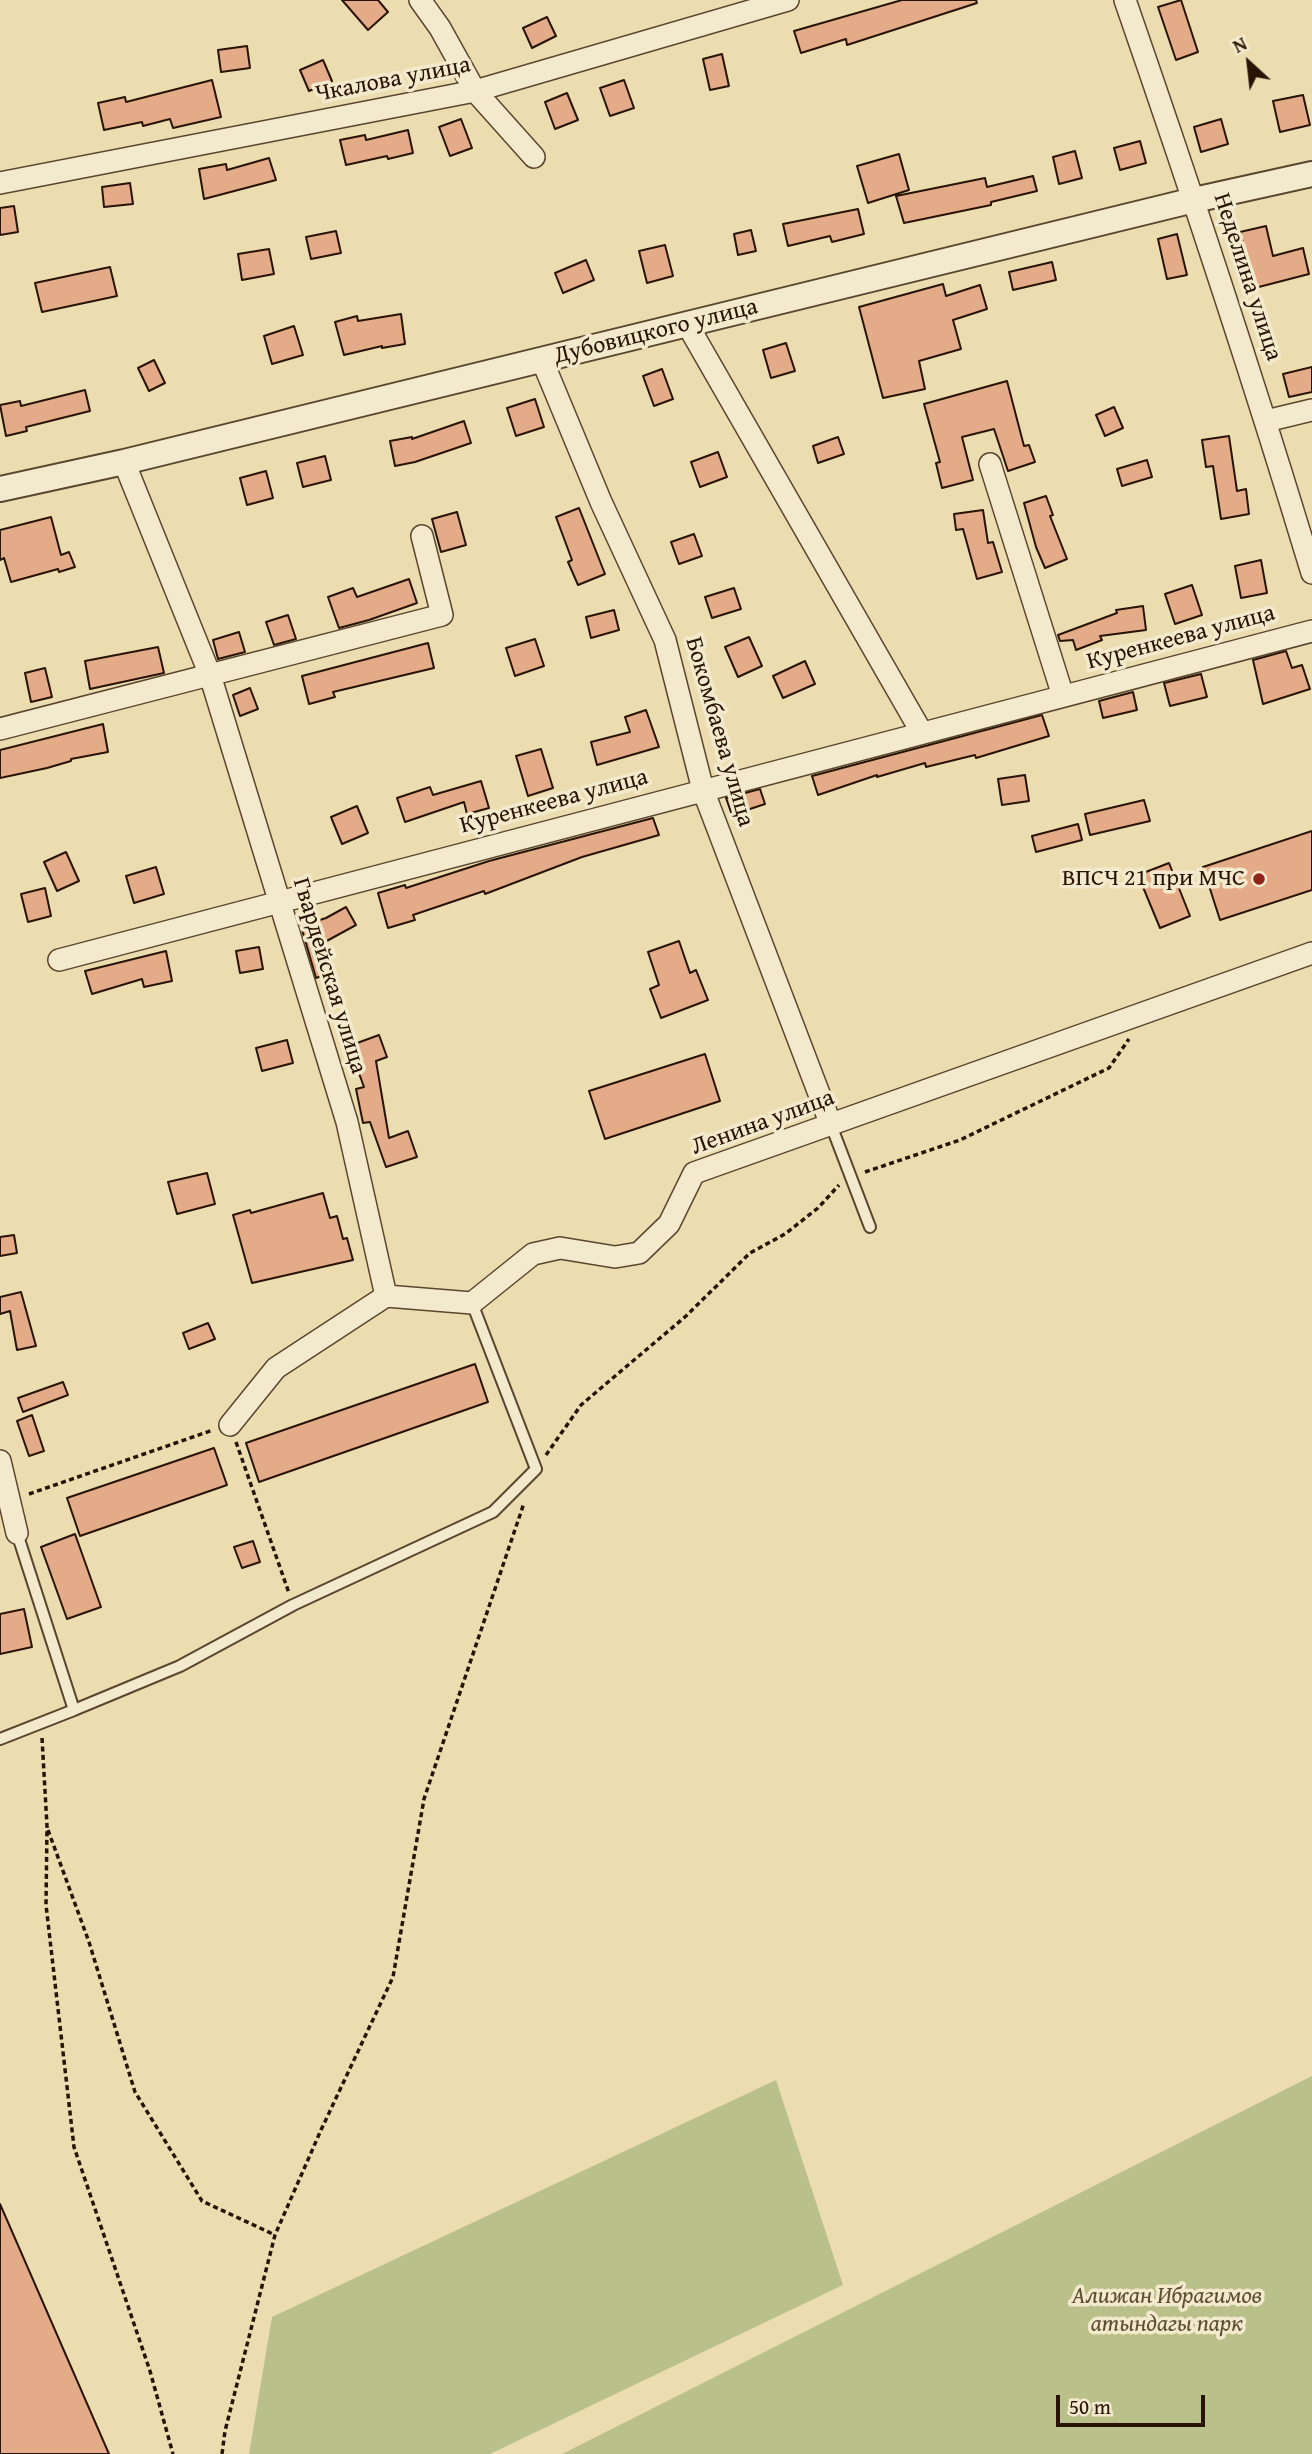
<!DOCTYPE html>
<html>
<head>
<meta charset="utf-8">
<style>
  body { margin:0 }
  #map { position:relative; width:1312px; height:2454px; overflow:hidden; background:#ecddb0; font-family:"Gentium Book Plus",serif }
  canvas { display:block }
  .north { position:absolute; left:1214px; top:28px; width:70px; height:70px; -webkit-text-stroke:5px #f3e9cc; paint-order:stroke; rotate:333deg; font-size:19px; font-weight:700; line-height:28px; text-align:center; color:#291403 }
  .north::after { content:''; display:block; margin:auto; width:24px; height:32px; background:#291403; clip-path:polygon(50% 0,100% 100%,50% 72%,0 100%) }
  .scale { position:absolute; left:1056px; top:2395px; width:149px; height:32px; box-sizing:border-box; border:4px solid #291403; border-top:0; padding-left:9px; font-size:21px; line-height:24px; white-space:nowrap; color:#291403; -webkit-text-stroke:5px #f3e9cc; paint-order:stroke }
</style>
</head>
<body>
<div id="map">
<canvas width="1312" height="2454"></canvas>
<div class="north">N</div>
<div class="scale">50 m</div>
</div>
<script>
const ctx = document.querySelector('canvas').getContext('2d');
ctx.lineJoin = 'round';
function fillPath(path, color) {
  ctx.fillStyle = color;
  ctx.fill(path, 'evenodd');
}
function strokePath(path, color, width, dash) {
  ctx.strokeStyle = color;
  ctx.lineWidth = width;
  ctx.lineCap = dash ? 'butt' : 'round';
  ctx.setLineDash(dash || []);
  ctx.stroke(path);
}
function write(font, color, halo, rows, align = 'center') {
  ctx.font = font + ' "Gentium Book Plus",serif';
  ctx.lineWidth = 7;
  ctx.setLineDash([]);
  ctx.textBaseline = 'middle';
  ctx.strokeStyle = halo;
  ctx.fillStyle = color;
  for (const [text, x, y, turn = 0] of rows) {
    ctx.save();
    ctx.translate(x, y);
    ctx.rotate((+turn || 0) * Math.PI / 180);
    ctx.textAlign = isNaN(turn) ? turn : align;
    if (halo) ctx.strokeText(text, 0, 0);
    ctx.fillText(text, 0, 0);
    ctx.restore();
  }
}
fillPath(new Path2D(`
  M1312,2076V2454H562Z
  M776,2080L843,2285L490,2454H249L272,2317Z`), '#bac08a');
const building = new Path2D(`
  M342,0H378L388,12L368,30Z
  M902,0H976L977,3L847,45L846,39L801,53L794,31Z
  M1181,0L1198,52L1176,60L1158,7Z
  M547,17L556,36L532,48L523,28Z
  M247,46L250,68L221,72L218,50Z
  M722,54L729,86L710,90L703,59Z
  M323,60L332,81L309,91L300,70Z
  M212,80L221,117L173,128L170,119L143,126L142,122L104,130L98,103L125,97L126,102Z
  M624,80L634,108L610,116L600,88Z
  M567,93L578,120L555,129L545,102Z
  M1303,95L1310,125L1280,132L1273,101Z
  M461,119L472,148L450,156L439,127Z
  M1221,119L1228,144L1201,152L1194,127Z
  M408,130L413,153L388,159L387,156L346,165L340,140L365,135L366,140Z
  M1140,141L1146,163L1120,170L1114,148Z
  M1075,151L1082,178L1059,184L1053,157Z
  M899,154L909,190L868,203L857,166Z
  M269,158L276,180L204,199L199,169L226,164L227,170Z
  M1033,176L1037,191L991,202V205L904,223L896,196L985,178L987,187Z
  M130,183L133,204L104,207L102,187Z
  M14,206L18,232L0,235V208Z
  M858,209L864,234L832,242L830,236L788,246L783,224Z
  M1266,226L1273,256L1303,248L1309,274L1251,289L1245,263L1248,262L1240,232Z
  M751,230L756,251L738,255L734,234Z
  M336,231L341,253L311,259L306,237Z
  M1177,234L1187,275L1167,279L1158,239Z
  M665,245L673,276L647,283L639,251Z
  M269,249L274,274L242,280L238,254Z
  M586,260L594,280L563,293L555,273Z
  M1052,262L1056,280L1013,290L1009,272Z
  M110,267L117,296L42,312L35,283Z
  M943,284L946,296L980,285L987,309L953,320L961,349L919,361L925,389L883,398L859,307Z
  M401,314L405,344L382,348V346L344,355L335,322L357,316L358,321Z
  M294,326L303,355L272,364L264,336Z
  M786,343L795,371L771,378L763,350Z
  M154,360L165,383L149,391L138,368Z
  M1312,367V392L1289,397L1283,374Z
  M662,369L673,399L654,406L643,376Z
  M1007,381L1024,446L1029,445L1035,462L1008,471L994,429L962,437L973,480L942,488L936,463L940,462L924,404Z
  M85,390L90,411L26,427L27,431L6,436L0,405L20,401L21,406Z
  M535,399L544,427L516,436L507,408Z
  M1114,407L1123,428L1105,436L1096,415Z
  M464,421L471,443L415,462L395,466L390,441L412,437V439Z
  M1229,436L1237,491L1246,489L1249,514L1221,519L1213,466L1206,467L1202,440Z
  M838,437L844,454L818,463L813,446Z
  M718,452L727,477L700,487L691,462Z
  M325,456L331,480L303,487L297,463Z
  M1147,460L1152,477L1122,486L1117,469Z
  M266,471L273,498L247,505L240,478Z
  M1046,496L1053,515L1050,516L1067,559L1045,568L1036,547L1024,503Z
  M579,508L605,574L578,585L568,562L572,560L556,517Z
  M983,510L988,543L993,542L1002,572L977,579L963,529L956,530L954,514Z
  M457,512L466,545L441,552L432,519Z
  M51,517L61,555L69,552L75,567L59,572L58,569L11,582L4,558L0,560V530Z
  M694,534L702,556L679,564L671,542Z
  M1261,560L1267,593L1241,598L1235,566Z
  M409,579L417,603L369,620L339,628L328,597L353,588L357,597Z
  M1192,585L1202,615L1175,624L1165,594Z
  M734,588L741,609L712,618L705,597Z
  M1143,606L1146,630L1100,636L1102,640L1076,650L1073,640L1060,641L1058,635L1117,613L1116,610Z
  M614,610L619,630L591,638L586,617Z
  M288,615L296,639L274,645L266,622Z
  M239,632L245,652L218,659L213,640Z
  M749,637L762,666L738,677L725,647Z
  M535,639L544,666L515,676L506,648Z
  M428,643L434,668L333,692L335,697L309,704L302,676Z
  M158,647L164,673L90,689L85,661Z
  M1286,651L1292,668L1302,665L1310,689L1263,704L1253,660Z
  M805,661L815,684L783,698L773,676Z
  M45,668L52,697L31,702L25,673Z
  M1201,674L1207,697L1170,706L1164,683Z
  M250,688L258,709L240,716L233,695Z
  M1133,692L1137,710L1103,718L1099,701Z
  M646,710L659,747L597,765L591,742L630,732L625,717Z
  M1042,715L1049,736L976,758L975,755L926,767L925,763L877,777V775L818,795L812,776Z
  M103,724L108,752L71,759V761L47,768L0,778V750Z
  M541,749L553,788L528,796L516,756Z
  M1025,775L1029,801L1002,805L998,779Z
  M481,781L489,808L467,814L464,802L405,822L397,798L430,787L433,795Z
  M760,789L765,804L732,815L726,798Z
  M1144,800L1150,821L1090,835L1085,814Z
  M357,806L368,833L342,844L331,817Z
  M653,818L659,835L582,857L485,894L484,891L413,915L415,920L388,928L378,893L405,885L406,888L489,861Z
  M1078,824L1082,840L1036,852L1032,836Z
  M1312,831V890L1220,920L1203,867Z
  M66,852L79,881L57,891L44,862Z
  M1169,863L1190,916L1160,928L1138,875Z
  M156,867L164,894L134,903L126,876Z
  M45,888L51,916L28,922L21,894Z
  M346,907L356,925L323,943L333,972L316,978L301,926L326,918Z
  M679,941L690,973L696,970L708,1000L661,1018L650,989L659,985L648,952Z
  M259,947L263,969L240,973L236,951Z
  M166,951L172,981L144,987L142,979L92,994L85,971Z
  M379,1035L387,1057L376,1061L389,1138L408,1131L417,1157L386,1167L370,1122L363,1123L356,1089L364,1087L349,1046Z
  M287,1040L293,1063L262,1071L256,1048Z
  M705,1054L720,1101L605,1139L589,1091Z
  M207,1173L215,1204L177,1214L168,1182Z
  M323,1193L330,1218L337,1216L343,1239L347,1238L353,1260L252,1283L233,1215L250,1210L251,1213Z
  M14,1235L17,1253L0,1256V1237Z
  M21,1292L36,1346L17,1350L10,1311L0,1314V1297Z
  M208,1323L215,1339L189,1349L183,1333Z
  M475,1364L488,1402L259,1482L246,1443Z
  M63,1382L68,1395L23,1412L18,1398Z
  M32,1415L44,1451L29,1456L17,1421Z
  M214,1448L227,1485L80,1536L67,1498Z
  M75,1534L101,1607L67,1619L41,1547Z
  M253,1541L260,1562L242,1568L234,1547Z
  M24,1609L32,1647L0,1654V1614Z
  M0,2204L109,2454H0Z`);
fillPath(building, '#e3ab87');
strokePath(building, '#291403', 2);
const service = new Path2D(`
  M831,1125L870,1227
  M17,1533L74,1710L180,1666L293,1605L493,1512L536,1469L472,1303
  M0,1739L74,1710`);
const minor = new Path2D(`
  M420,0L440,28L475,91L534,157
  M1125,0C1191,190 1254,381 1312,573
  M0,183L475,91L788,0
  M687,324L922,733
  M542,360L601,502L665,640L703,790L831,1125
  M1266,421L1312,410
  M124,462L210,675L347,1122L386,1296
  M990,464L1063,696
  M0,729L442,615L422,536
  M59,960L1312,631
  M230,1425L276,1368L386,1296L472,1303L533,1254L560,1248L615,1257L639,1253L669,1224L694,1173L1312,953
  M0,1461L17,1533`);
const tertiary = new Path2D(`
  M0,489L124,462L1194,200L1312,174`);
strokePath(service, '#5a462e', 14);
strokePath(minor, '#5a462e', 24);
strokePath(tertiary, '#5a462e', 28);
strokePath(new Path2D(`
  M865,1172L960,1140L1109,1068L1129,1039
  M236,1442L289,1593
  M546,1455L581,1405L686,1316L750,1253L785,1234L818,1208L839,1185
  M29,1494L213,1430
  M42,1738L47,1826L46,1905L74,2147L150,2371L173,2454
  M48,1830L89,1942L135,2092L202,2201L275,2235
  M222,2454L225,2431L275,2235L321,2130L393,1977L424,1799L524,1503`), '#291403', 3.5, [5, 3.5]);
strokePath(service, '#f3e9cc', 10);
strokePath(minor, '#f3e9cc', 21);
strokePath(tertiary, '#f3e9cc', 24);
for (const [x, y, r, color] of [
  [1259,879,7,"#8f2418"]
]) {
  const dot = new Path2D();
  dot.arc(x, y, r, 0, 2 * Math.PI);
  ctx.fillStyle = color;
  ctx.fill(dot);
  strokePath(dot, '#f3e9cc', 2.5);
}
write('24px', '#291403', '#f3e9cc', [
  ["Чкалова улица",393,80,-11],
  ["Неделина улица",1247,277,72],
  ["Дубовицкого улица",656,332,-14],
  ["Куренкеева улица",1181,638,-15],
  ["Бокомбаева улица",719,732,74],
  ["Куренкеева улица",554,802,-15],
  ["Гвардейская улица",329,976,73],
  ["Ленина улица",763,1123,-20]
]);
write('24px', '#291403', '#f3e9cc', [
  ["ВПСЧ 21 при МЧС",1245,879]
], 'right');
write('italic 24px', '#5c5032', '#f3e9cc', [
  ["Алижан Ибрагимов",1167,2297],
  ["атындагы парк",1167,2325]
]);
</script>
</body>
</html>
